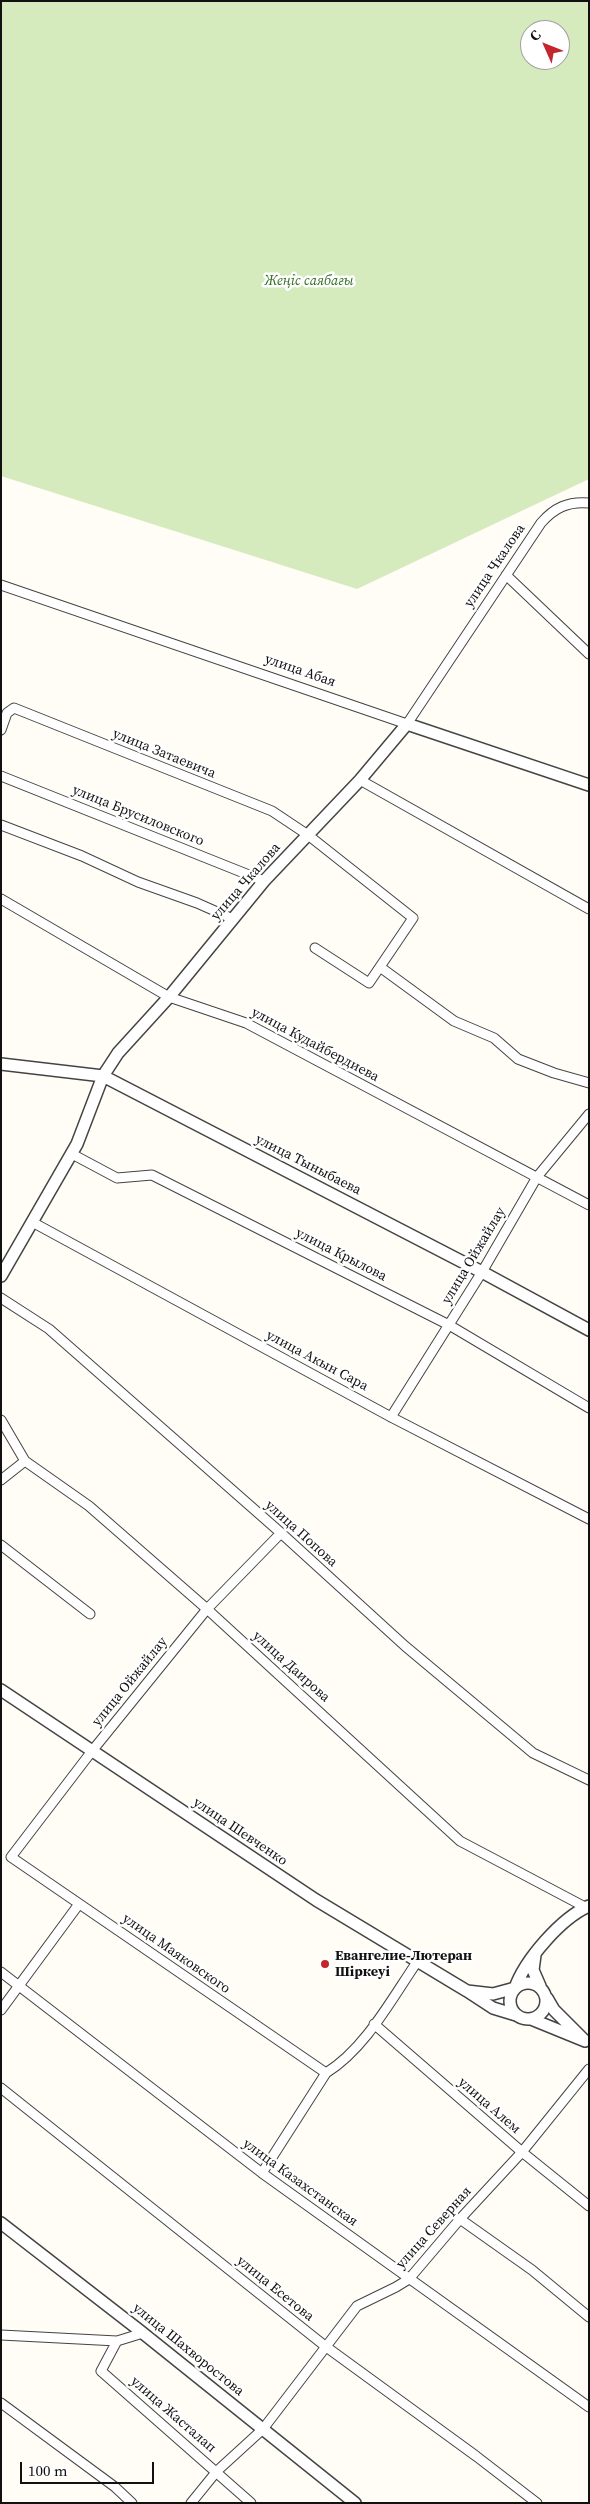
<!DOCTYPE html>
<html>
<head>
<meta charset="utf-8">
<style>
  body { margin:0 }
  #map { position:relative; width:590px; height:2504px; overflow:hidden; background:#fffdf5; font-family:"Source Serif 4",serif }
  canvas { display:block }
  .frame { position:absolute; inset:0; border:2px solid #111; pointer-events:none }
  .north { position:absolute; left:520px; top:20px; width:50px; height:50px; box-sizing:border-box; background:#fff; border:1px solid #a0a0a0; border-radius:50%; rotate:314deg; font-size:14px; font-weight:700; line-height:20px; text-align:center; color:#111 }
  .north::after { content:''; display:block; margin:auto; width:18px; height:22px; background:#c4262e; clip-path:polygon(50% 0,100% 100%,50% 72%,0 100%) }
  .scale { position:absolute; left:20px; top:2462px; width:134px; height:22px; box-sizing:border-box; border:2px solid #111; border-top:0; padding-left:6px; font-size:15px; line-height:18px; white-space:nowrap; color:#111; -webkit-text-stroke:4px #fff; paint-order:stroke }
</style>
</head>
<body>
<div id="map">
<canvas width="590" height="2504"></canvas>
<div class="frame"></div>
<div class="north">С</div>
<div class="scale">100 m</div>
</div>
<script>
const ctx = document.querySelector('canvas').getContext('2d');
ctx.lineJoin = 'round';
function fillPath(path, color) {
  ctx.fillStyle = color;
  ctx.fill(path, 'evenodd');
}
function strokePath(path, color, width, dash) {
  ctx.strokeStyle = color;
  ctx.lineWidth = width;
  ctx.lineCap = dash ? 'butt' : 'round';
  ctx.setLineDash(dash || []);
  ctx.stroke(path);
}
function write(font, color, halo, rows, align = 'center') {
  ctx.font = font + ' "Source Serif 4",serif';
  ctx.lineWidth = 5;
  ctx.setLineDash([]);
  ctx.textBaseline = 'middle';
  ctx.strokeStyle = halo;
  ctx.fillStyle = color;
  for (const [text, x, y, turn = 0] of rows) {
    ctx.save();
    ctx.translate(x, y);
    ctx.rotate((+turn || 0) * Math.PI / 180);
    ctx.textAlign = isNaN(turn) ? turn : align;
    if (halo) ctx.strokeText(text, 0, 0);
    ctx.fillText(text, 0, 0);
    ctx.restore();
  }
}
fillPath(new Path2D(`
  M1,1H589V479L357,589L1,476ZM530,30H560V60H530Z`), '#d5ebbd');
const minor = new Path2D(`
  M506,575L589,654
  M1,585L407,724L541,523C554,508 568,501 589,503
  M1,730L7,713L14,708L272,811L308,835L413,918L369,983L315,948
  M1,776L264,881
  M360,780L589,909
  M1,825L82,856L138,882L197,903L233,919
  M1,899L169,997L246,1023L589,1205
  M380,967L454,1021L494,1038L518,1059L554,1073L589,1083
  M72,1154L117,1178L152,1175L449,1325L589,1408
  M34,1223L391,1417L589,1519
  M1,1298L49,1329L281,1533L405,1646L533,1753L589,1780
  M391,1417L482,1272L537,1177L589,1114
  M1,1420L25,1461L89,1506L207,1609L460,1841L585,1907
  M1,1480L25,1461
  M281,1533L207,1609L92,1751L11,1857L326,2073
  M1,1545L90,1614
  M1,1972L262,2173L589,2407
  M1,2010L79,1904
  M374,2024L522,2152L589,2206
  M1,2088L325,2346L476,2456L537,2503
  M262,2173L326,2073C365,2049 391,2000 417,1962
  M460,2219L532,2270L589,2317
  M1,2335L117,2341L143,2333
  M117,2341L101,2371L251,2503
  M1,2403L115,2487L132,2503
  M191,2503L217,2471L263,2429L357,2306L396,2287L409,2279L460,2219L522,2152L589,2069`);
const tertiary = new Path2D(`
  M1,1064L103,1076L482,1272L589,1330
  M1,1276L77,1144L103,1076L118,1053L169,997L264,881L360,780L407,724L589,785
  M1,1690L316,1900L467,1991
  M535,1955L533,1970L540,1986
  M510 2001a18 18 0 1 1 36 0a18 18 0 1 1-36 0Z
  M516,2015L493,2008L467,1991L493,1994L515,1988C525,1960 561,1918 589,1906
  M531,2019L585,2041L554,2010L547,1998
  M1,2223L139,2330L355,2503`);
strokePath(minor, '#444', 11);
strokePath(tertiary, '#444', 14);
strokePath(minor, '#fff', 9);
strokePath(tertiary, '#fff', 11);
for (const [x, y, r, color] of [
  [325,1964,5,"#c4262e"]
]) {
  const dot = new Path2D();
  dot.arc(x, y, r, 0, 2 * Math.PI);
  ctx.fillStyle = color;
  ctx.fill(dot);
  strokePath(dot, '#fff', 2);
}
write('italic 14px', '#2f6b1f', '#fff', [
  ["Жеңіс саябағы",309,281]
]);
write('14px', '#111', '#fff', [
  ["улица Чкалова",495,566,-56],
  ["улица Абая",300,671,19],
  ["улица Затаевича",164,754,22],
  ["улица Брусиловского",138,816,22],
  ["улица Чкалова",246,882,-49],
  ["улица Кудайбердиева",315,1045,28],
  ["улица Тыныбаева",308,1165,27],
  ["улица Крылова",341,1255,27],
  ["улица Ойжайлау",474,1256,-59],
  ["улица Акын Сара",317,1361,28],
  ["улица Попова",301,1534,42],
  ["улица Даирова",291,1667,42],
  ["улица Ойжайлау",130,1682,-51],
  ["улица Шевченко",240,1832,34],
  ["улица Маяковского",176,1954,35],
  ["улица Алем",489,2106,41],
  ["улица Казахстанская",300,2183,36],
  ["улица Северная",434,2228,-48],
  ["улица Есетова",275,2289,39],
  ["улица Шахворостова",188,2350,39],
  ["улица Жасталап",173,2415,41]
]);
write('bold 14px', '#111', '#fff', [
  ["Евангелие-Лютеран",335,1956],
  ["Шіркеуі",335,1972]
], 'left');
</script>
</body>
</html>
